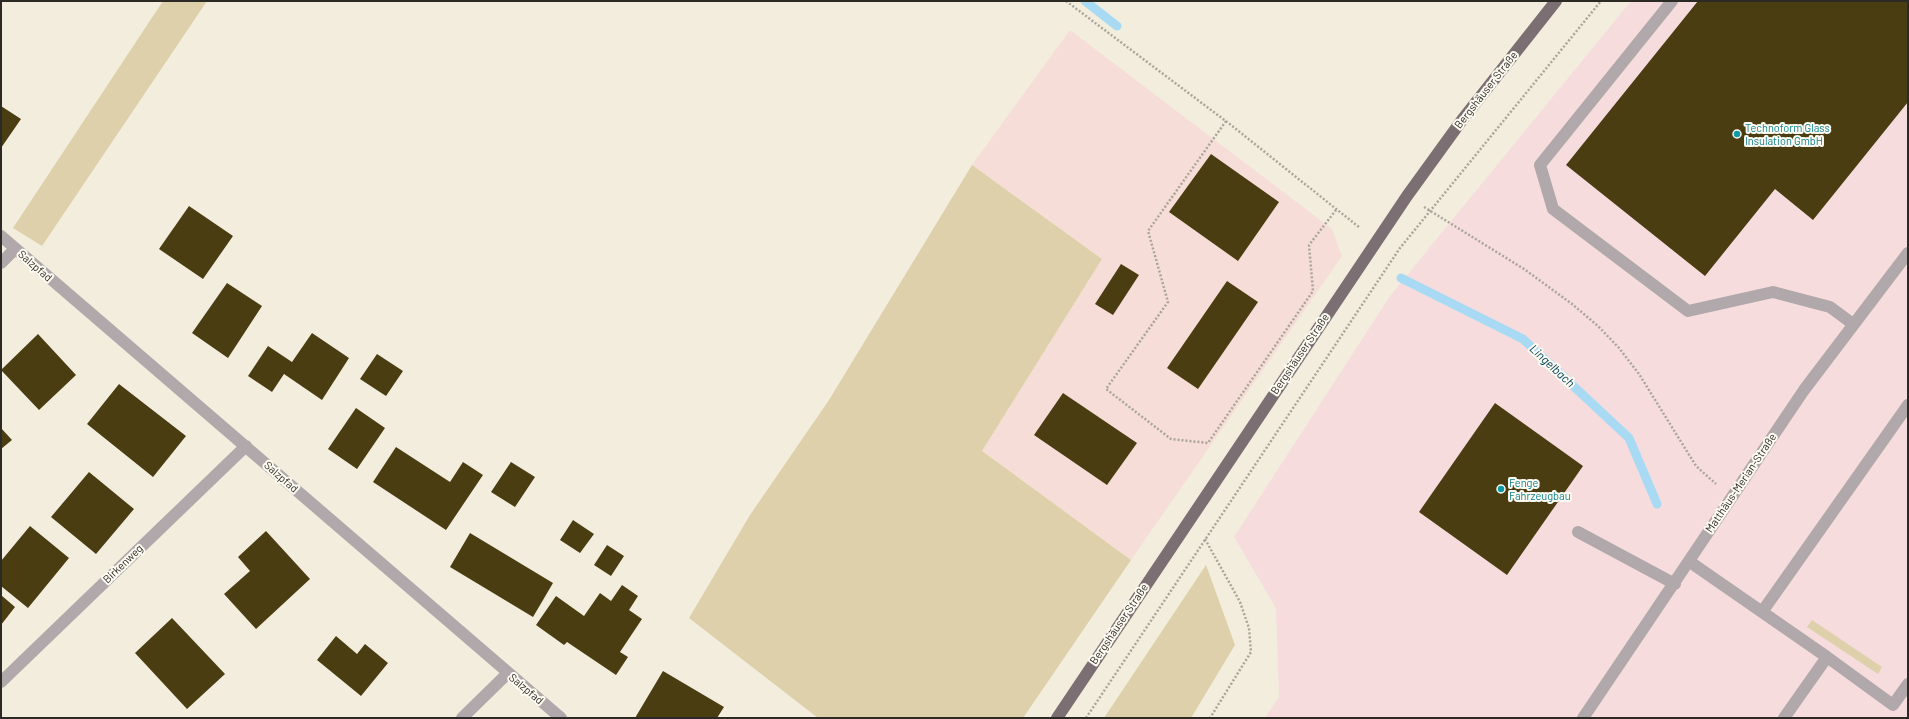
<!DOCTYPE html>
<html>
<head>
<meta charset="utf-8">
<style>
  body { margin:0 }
  #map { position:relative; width:1909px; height:719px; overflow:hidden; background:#f3edde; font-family:Barlow,sans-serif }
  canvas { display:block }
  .frame { position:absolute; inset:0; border:2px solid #2c2a25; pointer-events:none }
</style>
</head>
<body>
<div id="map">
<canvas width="1909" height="719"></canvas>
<div class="frame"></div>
</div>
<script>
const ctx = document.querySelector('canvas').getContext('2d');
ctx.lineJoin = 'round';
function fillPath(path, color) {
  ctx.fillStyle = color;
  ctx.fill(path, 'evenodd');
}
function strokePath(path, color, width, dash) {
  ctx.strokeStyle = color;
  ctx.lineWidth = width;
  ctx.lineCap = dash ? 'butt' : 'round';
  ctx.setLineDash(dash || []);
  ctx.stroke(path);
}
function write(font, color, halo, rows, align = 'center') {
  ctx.font = font + ' Barlow,sans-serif';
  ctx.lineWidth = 4;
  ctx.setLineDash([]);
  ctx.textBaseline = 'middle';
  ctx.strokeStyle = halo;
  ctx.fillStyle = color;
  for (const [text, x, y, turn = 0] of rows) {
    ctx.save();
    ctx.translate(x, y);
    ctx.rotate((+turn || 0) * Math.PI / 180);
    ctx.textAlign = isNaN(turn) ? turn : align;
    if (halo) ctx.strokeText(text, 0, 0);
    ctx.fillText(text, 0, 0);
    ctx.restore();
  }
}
fillPath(new Path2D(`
  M1631,1H1908V718H1265L1279,697L1276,608L1234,537L1390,296Z`), '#f7dcde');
fillPath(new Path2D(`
  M1070,30L1332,229L1342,256L1131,560L982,451L1102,259L972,165Z`), '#f7ddd7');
fillPath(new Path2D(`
  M163,1H207L42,246L13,228Z
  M972,165L1102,259L982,451L1131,560L1023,718H818L689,618L750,515L829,400Z
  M1206,565L1235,645L1191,718H1104Z
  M1812,620L1882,667L1878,674L1807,627Z`), '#ded0aa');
strokePath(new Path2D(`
  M1085,1L1117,26
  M1401,278L1523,339L1629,438L1657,504`), '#a9daf4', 9);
fillPath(new Path2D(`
  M1698,1H1908V102L1813,220L1775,189L1705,276L1566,165Z
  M1,106L21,119L1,148Z
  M1211,154L1279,202L1238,261L1169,212Z
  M189,206L233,236L203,279L159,249Z
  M1121,264L1139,275L1113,315L1095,304Z
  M1227,281L1258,302L1198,389L1167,368Z
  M227,283L262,306L228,358L192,333Z
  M312,333L349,358L322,400L284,374L272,392L248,376L268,346L292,362Z
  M38,334L76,375L39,410L1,370Z
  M377,354L403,371L386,396L360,379Z
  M119,384L186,436L153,477L87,424Z
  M1063,393L1137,443L1107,485L1034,435Z
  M1495,403L1583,466L1507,575L1419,512Z
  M356,408L385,428L357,469L328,449Z
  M1,428L12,440L1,449Z
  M396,447L450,482L463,462L483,475L446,530L373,482Z
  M511,462L535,477L515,507L491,492Z
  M89,472L134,509L96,554L51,517Z
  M573,520L594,534L580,553L560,540Z
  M30,526L69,558L28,608L1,586V561Z
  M266,531L310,579L256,629L224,594L250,571L238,557Z
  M470,533L553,583L533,617L450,567Z
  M607,545L624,556L611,576L594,565Z
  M622,585L638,596L629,610L642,619L620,652L628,657L616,675L567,642L564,645L536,625L556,596L584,616L600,593L611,601Z
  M1,595L15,607L1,625Z
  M172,618L225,674L187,709L135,653Z
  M336,636L357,654L365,644L388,663L361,696L317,660Z
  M663,671L724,707L717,718H635Z`), '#4b3d12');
strokePath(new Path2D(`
  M1066,1L1231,125L1360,228
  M1226,121L1148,231L1168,302L1106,389L1171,439L1208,443L1313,291L1309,245L1336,210
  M1424,207L1524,269L1572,304L1598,326L1619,348L1639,374L1696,466L1716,484
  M1205,539L1240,602L1249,628L1251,652L1210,718
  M1086,718L1400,248L1601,1`), '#a9a599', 2.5, [2, 2]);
strokePath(new Path2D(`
  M1672,1L1540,165L1553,209L1688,311L1773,292L1830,307L1853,324
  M1,236L561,718
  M1,263L15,249
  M1578,532L1675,584
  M1690,562L1827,657
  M1762,612L1908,405
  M1,682L246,446
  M462,718L508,673
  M1583,718L1804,390L1908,253
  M1784,718L1827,657L1893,705L1908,684`), '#b0a8aa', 12);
strokePath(new Path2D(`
  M1057,718L1407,196L1462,120L1556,1`), '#7c6f73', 12);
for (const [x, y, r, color] of [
  [1737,134,4,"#0f9aa8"],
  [1501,489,4,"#0f9aa8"]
]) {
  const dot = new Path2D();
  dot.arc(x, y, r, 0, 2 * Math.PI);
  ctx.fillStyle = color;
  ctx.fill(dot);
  strokePath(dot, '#fefbf2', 1.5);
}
write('11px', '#2c2a25', '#fefbf2', [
  ["Bergshäuser Straße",1486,90,-52],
  ["Salzpfad",35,266,41],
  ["Bergshäuser Straße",1300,354,-56],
  ["Salzpfad",281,477,41],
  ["Matthäus-Merian-Straße",1741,483,-56],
  ["Birkenweg",123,564,-44],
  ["Bergshäuser Straße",1119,624,-56],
  ["Salzpfad",526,689,40]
]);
write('11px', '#0d838f', '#fefbf2', [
  ["Technoform Glass",1745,128],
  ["Insulation GmbH",1745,141],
  ["Fenge",1509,483],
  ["Fahrzeugbau",1509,496]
], 'left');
write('italic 12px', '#00425b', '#fefbf2', [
  ["Lingelbach",1552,366,43]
]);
</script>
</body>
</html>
